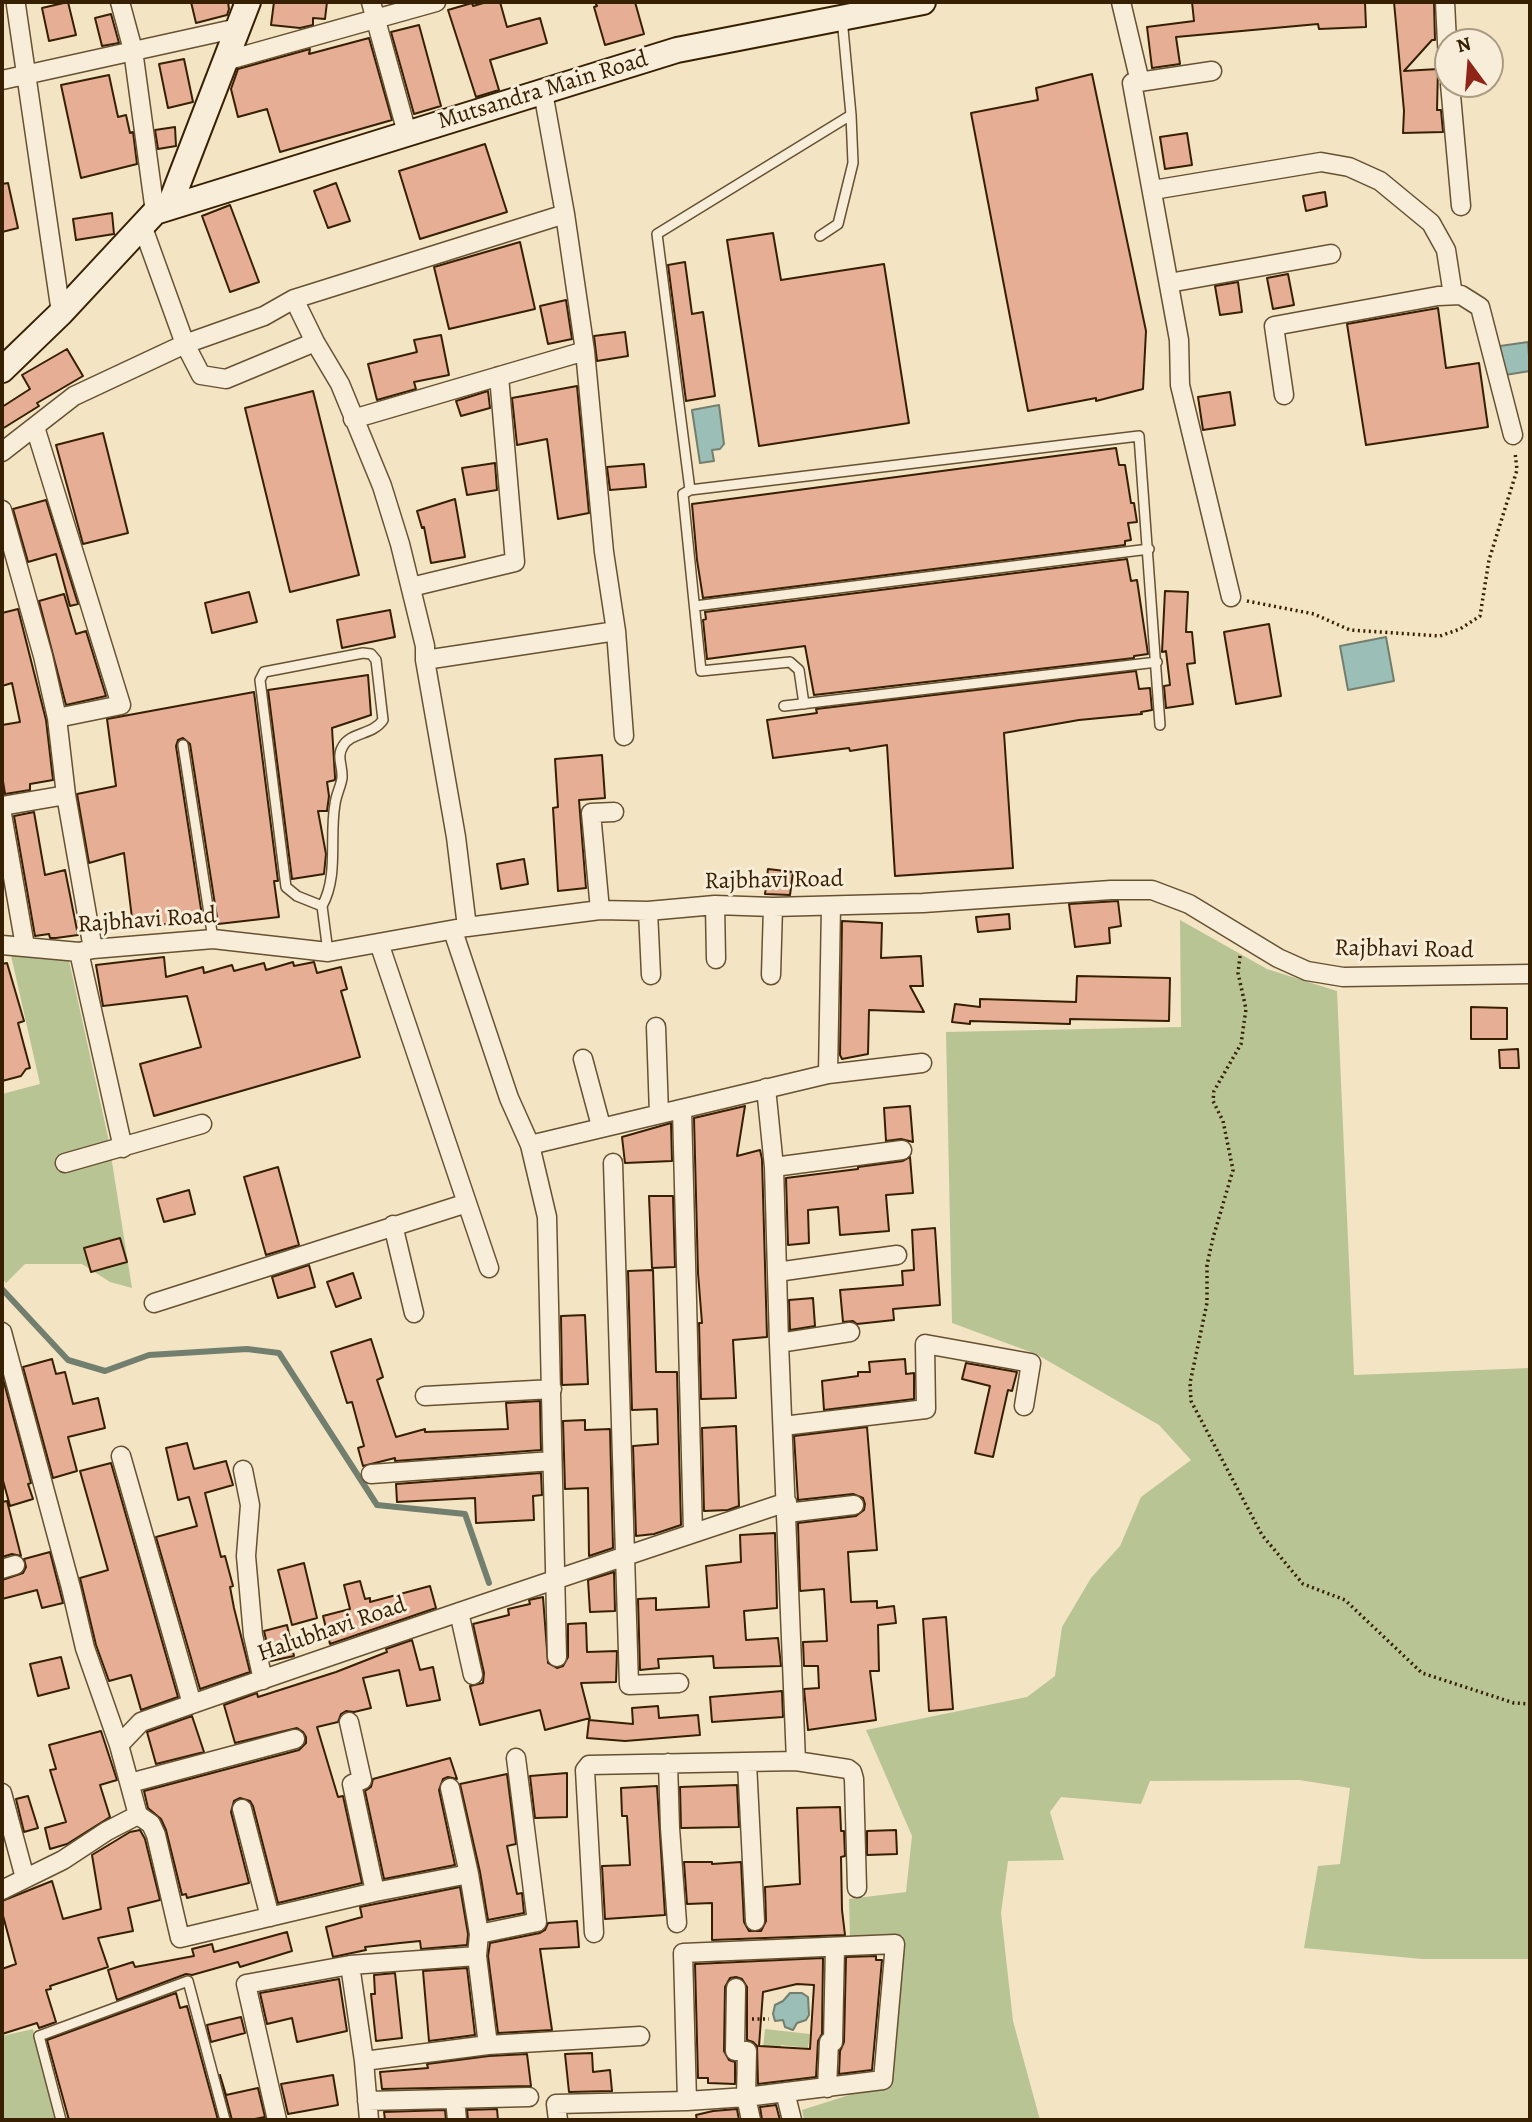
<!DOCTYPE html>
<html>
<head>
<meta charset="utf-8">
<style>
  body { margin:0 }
  #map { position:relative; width:1532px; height:2122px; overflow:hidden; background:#f3e4c4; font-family:Alegreya,serif }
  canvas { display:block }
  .frame { position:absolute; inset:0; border:4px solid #372001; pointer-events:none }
  .north { position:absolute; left:1434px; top:28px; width:70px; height:70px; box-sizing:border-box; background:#f7edd9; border:2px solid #aa9b83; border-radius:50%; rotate:344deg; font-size:19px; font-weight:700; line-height:28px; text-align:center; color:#372001 }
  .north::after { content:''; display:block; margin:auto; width:24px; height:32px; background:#8f2418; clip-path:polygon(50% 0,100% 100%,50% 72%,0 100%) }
</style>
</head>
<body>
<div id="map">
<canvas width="1532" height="2122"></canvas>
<div class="frame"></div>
<div class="north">N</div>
</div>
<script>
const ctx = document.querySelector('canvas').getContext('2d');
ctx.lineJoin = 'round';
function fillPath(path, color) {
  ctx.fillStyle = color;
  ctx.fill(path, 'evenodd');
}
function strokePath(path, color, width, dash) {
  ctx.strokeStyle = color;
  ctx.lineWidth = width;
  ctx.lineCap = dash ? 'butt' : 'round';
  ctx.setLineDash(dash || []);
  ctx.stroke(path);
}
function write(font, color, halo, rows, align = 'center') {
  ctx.font = font + ' Alegreya,serif';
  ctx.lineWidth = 6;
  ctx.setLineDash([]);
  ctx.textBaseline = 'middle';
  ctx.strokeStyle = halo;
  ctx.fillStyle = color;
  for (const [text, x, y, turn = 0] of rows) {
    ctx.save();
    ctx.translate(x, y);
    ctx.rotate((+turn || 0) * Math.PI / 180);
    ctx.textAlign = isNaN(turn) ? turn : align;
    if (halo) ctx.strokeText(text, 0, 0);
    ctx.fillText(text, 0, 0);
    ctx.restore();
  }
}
fillPath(new Path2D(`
  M1180,920L1267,969L1337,991L1354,1375L1530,1368V1959H1422L1304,1948L1318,1866L1340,1864L1350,1788L1299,1780L1150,1781L1141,1804L1061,1797L1050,1812L1064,1860L1008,1861L1001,1913L1013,2021L1040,2120H804L802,2110L890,2082L903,1936L850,1938L849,1899L906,1892L912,1836L866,1730L1027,1697L1055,1676L1062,1627L1091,1578L1120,1546L1141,1497L1191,1460L1159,1425L1036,1354L952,1323L946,1032L1181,1027Z
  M10,951L68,956L108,1137L132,1288L110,1282L82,1264H25L6,1283L2,1278V1094L40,1084Z
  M33,2029L56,2120H2V2036Z
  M765,2029L810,2034L808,2048L781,2045L780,2050L763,2048Z`), '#b9c495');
const water = new Path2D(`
  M1528,342L1530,371L1505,375L1500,346Z
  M719,405L724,444L720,449L712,450L714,461L700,463L692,410Z
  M1386,637L1394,681L1348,690L1340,646Z
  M790,1993H802L808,1997L809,2015L806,2020L797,2023L793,2030L785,2027L783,2020L775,2021L773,2014L775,2005L783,2001Z`);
fillPath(water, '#9bbeb6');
strokePath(water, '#737f6e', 2);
strokePath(new Path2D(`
  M2,1289L68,1360L105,1371L149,1355L247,1349L279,1353L377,1505L465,1514L489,1583`), '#737f6e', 6);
const building = new Path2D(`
  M68,2L76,35L49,41L42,8Z
  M191,2H228L229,9L227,15L196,23Z
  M274,2H327L325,19L313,18V25L300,28L271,25Z
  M487,2H500L507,27L540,18L547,43L490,60L499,90L476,97L448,10L472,3L473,6Z
  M595,2H635L644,34L605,45L594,7L597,6Z
  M1192,2H1365L1366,27L1319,29L1318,24L1176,37L1180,64L1152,68L1147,27L1194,21Z
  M1394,2H1434L1435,40H1432L1404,71L1438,69L1437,110H1441L1443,132L1403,133L1404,111Z
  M111,14L119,43L102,46L95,18Z
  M419,25L441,106L414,114L391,32Z
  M369,38L392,120L280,152L267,109L238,117L231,89L238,69L310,49L309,54Z
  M184,59L193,102L168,108L159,64Z
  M1092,74L1146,331L1143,389L1096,401V398L1028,411L971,113L1038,100L1036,88Z
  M109,75L118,117L126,115L130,133L133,132L137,164L81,178L61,85Z
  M175,127L176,146L158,149L155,130Z
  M1187,133L1192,165L1165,169L1160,137Z
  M485,144L507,212L420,239L399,171Z
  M8,183L18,228L2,232V184Z
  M336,183L350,221L328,228L314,191Z
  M1325,192L1327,206L1306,211L1303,196Z
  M230,205L259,282L230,292L202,216Z
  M112,213L114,234L76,240L73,219Z
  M773,233L781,280L884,264L909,423L759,446L727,240Z
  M520,242L535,309L449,329L434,267Z
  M685,262L692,314L703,312L715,396L686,401L668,265Z
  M1288,274L1294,305L1273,309L1267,278Z
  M1238,282L1242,312L1220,315L1215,286Z
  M566,300L572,339L548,344L540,306Z
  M1438,308L1446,368L1479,363L1488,427L1366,445L1347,324Z
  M625,332L628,356L597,361L594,336Z
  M441,335L449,375L414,382L416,389L377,400L368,364L417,352L414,340Z
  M67,349L83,376L37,403L39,406L2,429V407L30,389L22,375Z
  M577,386L589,513L558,519L547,439L517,445L512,398Z
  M313,391L359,575L290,592L245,408Z
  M488,391L490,408L461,416L456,401Z
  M1230,392L1235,425L1203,430L1198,397Z
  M103,433L128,533L83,544L56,445Z
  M1116,448L1119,465H1125L1131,503H1134L1137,522L1128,523L1131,540L1125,541V545L703,598L697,560L692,504Z
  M495,463L497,490L467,495L462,468Z
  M644,464L646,487L610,490L607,467Z
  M455,499L465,557L431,563L424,527L422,528L417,511Z
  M46,500L78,604L70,606L56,554L28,562L13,509Z
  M1127,559L1131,581L1137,580L1148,654L1134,656V658L814,695L805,646L707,659L703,620L706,619L705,612Z
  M1165,591L1188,592L1186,632H1192L1195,663L1187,664L1193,704L1166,708L1164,686L1170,685L1166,651L1162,652Z
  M249,592L257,622L212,633L205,603Z
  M64,594L76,634L86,631L106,696L66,705L39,601Z
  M18,609L46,720L53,780L30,784V790L5,794L2,775V725L20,722L12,683L2,686V613Z
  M390,610L395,637L342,648L337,620Z
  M1269,624L1281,696L1236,704L1224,632Z
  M1136,671L1139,689L1150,688L1152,710L1141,712L1142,714L1079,720L1004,733L1013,868L895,876L887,745L850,751L849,748L773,758L767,720L817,713L816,709Z
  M368,675L371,715L332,728L335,777V780L327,782L329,796L327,811H318L326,854L324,874L292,879L268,690Z
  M254,692L278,881H274L279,917L218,924L190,744L183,738L178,740L176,746L203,922L133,926L124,853L89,863L77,794L116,786L107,719Z
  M602,755L605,798L579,800L586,888L558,891L553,808L558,807L555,759Z
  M34,812L45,875L65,870L78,935L56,938H50L49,934L35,936L14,816Z
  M524,859L528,884L501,889L497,864Z
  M768,869L793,872L790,895L765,894Z
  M1118,901L1121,926L1109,928L1110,943L1075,947L1069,904Z
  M1009,914L1010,929L978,932L976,917Z
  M842,921L882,923L881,958L921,956L923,986H910L924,1012L869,1010L868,1054L842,1059L840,1055Z
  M164,957L166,977L203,967L204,973L232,965L234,971L264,963L266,970L293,962L294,966L314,962L317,973L341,967L347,989L341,991L360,1057L154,1116L140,1064L201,1047L187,996L103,1006L96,965Z
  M7,963L24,1021L18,1023L30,1068L26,1069L21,1076L2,1081V964Z
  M1077,976L1170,978L1169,1021L1070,1019V1024L970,1021V1024L952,1022L955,1004L980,1007V999L1076,1002Z
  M1471,1007L1507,1008V1039H1471Z
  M1518,1049L1519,1068H1500L1499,1050Z
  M745,1106L737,1156L760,1150L762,1159L767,1337L733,1340L736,1398L701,1399L699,1323H702L698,1273L694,1118Z
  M910,1106L913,1142L901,1139L886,1141L884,1108Z
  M671,1123L672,1161L625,1163L622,1137Z
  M910,1157L913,1193L886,1195L889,1231L840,1235L838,1207L808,1210L809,1243L788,1245L786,1178L858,1169V1167L903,1161Z
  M278,1167L299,1245L266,1255L244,1177Z
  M189,1190L195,1214L164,1222L157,1199Z
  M649,1196H673L675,1267L652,1268Z
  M935,1228L940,1305L893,1309L894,1320L857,1324L853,1321L843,1322L840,1290L903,1285L902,1271L914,1270L912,1230Z
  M120,1238L127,1262L91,1272L84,1248Z
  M309,1265L315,1287L278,1298L272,1277Z
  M653,1270L656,1372H677L681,1525L654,1534L636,1536L633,1446L658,1444L657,1409L632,1410L628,1271Z
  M353,1273L361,1298L336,1307L327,1282Z
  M813,1298L815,1326L790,1330L789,1300Z
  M585,1315L588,1384L562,1385L561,1316Z
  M371,1339L383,1377L377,1380L396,1437L425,1429V1432L508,1429L506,1403L540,1401L541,1450L395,1461V1458L363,1466L358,1448L364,1446L352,1402L347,1403L331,1352Z
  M52,1359L56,1374L65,1372L73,1404L98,1398L105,1428L68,1437L77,1471L53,1478L23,1367Z
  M905,1359L906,1374L914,1373V1399L824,1410L822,1381L858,1376V1372H870L869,1362Z
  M966,1363L1017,1372L1012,1391L1008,1390L993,1457L975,1453L990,1386L962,1379Z
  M2,1375L31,1483L28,1484L33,1499L10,1506L2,1477Z
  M585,1420V1430L610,1429L613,1548L589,1556L588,1488L565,1489L563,1421Z
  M736,1426L739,1506L728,1510L704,1511L702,1428Z
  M867,1427L877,1550L848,1552L851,1602L877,1601V1608L894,1606L896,1623L878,1625L879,1671H870L876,1720L808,1730L804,1689L819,1688L818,1666H804L803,1642L827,1641L824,1589L800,1591L798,1523L856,1516L864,1510L865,1504L863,1498L853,1494L798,1500L794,1436Z
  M187,1443L194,1469L226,1461L233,1485L205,1493L221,1557L225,1556L233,1586L230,1587L234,1608L250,1672L200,1689L156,1537L197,1526L189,1497L178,1500L166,1448Z
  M111,1463L178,1697L141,1710L131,1675L109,1681L96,1645L80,1578L108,1570L80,1471Z
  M541,1473L542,1495L533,1496L534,1520L476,1523L475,1498L397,1502L396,1484Z
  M7,1501L21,1556L12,1554L2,1557V1502Z
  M775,1533L777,1608L744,1611L746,1640L778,1638L781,1666L714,1668L713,1656L658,1659L659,1668L640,1670L638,1599L656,1598V1610L709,1607L706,1566L741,1562L740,1535Z
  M50,1552L63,1603L42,1608L37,1590L2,1599V1580L23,1573L26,1567L24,1559Z
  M304,1563L317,1618L292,1625L278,1570Z
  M614,1572L615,1611L590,1612L588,1580Z
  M360,1581L365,1599L370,1598V1602L430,1586L436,1608L330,1644L323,1616L350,1609L344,1585Z
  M543,1597L548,1663L557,1668L563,1666L568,1657V1624L586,1623L587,1652L617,1651L616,1682L581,1683L590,1718L545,1730L540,1710L480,1725L470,1686L483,1683L484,1673L473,1624L509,1615L508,1609L530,1604L529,1600Z
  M946,1617L953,1709L929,1711L923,1619Z
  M287,1625L294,1656L271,1661L264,1631Z
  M412,1640L420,1670L433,1667L440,1700L407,1706L399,1670L363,1678L371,1708L354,1712L346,1711L341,1714L338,1722L317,1727L338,1797L343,1796L362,1883L278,1903L253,1806L250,1801L240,1798L234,1801L231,1812L249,1883L187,1898L186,1894L182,1895L166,1830L161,1819L148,1808L144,1791L299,1750L306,1743V1737L303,1732L297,1728L235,1743L224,1705L257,1693L258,1697L336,1672L387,1652L386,1649Z
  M61,1657L69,1688L38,1696L30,1664Z
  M782,1691L783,1717L712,1722L710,1697Z
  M658,1706L659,1718L698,1715L700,1735L625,1741L587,1738L589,1720L633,1724L632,1708Z
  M192,1716L204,1752L156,1764L147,1732Z
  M101,1731L117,1780L100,1785L110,1817L67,1844L50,1849L45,1828L66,1822L50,1770L56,1769L49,1745Z
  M450,1758L457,1779L448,1777L443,1779L439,1790L455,1865L384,1879L365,1791L371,1787L373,1779Z
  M567,1773V1817L535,1818L530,1776Z
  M507,1774L516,1844L507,1846L517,1894L522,1893L524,1913L488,1920L480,1872L460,1784Z
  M737,1785L739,1827L681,1828L680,1787Z
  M657,1786L665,1915L605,1919L602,1866L630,1865L627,1816H622L621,1788Z
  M28,1796L38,1828L24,1832L16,1799Z
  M840,1807L841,1831H844L845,1856L841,1857L842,1910L845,1935L712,1940V1903L687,1904L684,1862H712V1864L741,1862L744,1922L749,1931H761L766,1921L765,1887L800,1884L797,1808Z
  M140,1830L145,1839L160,1900L128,1908L133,1931L98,1938L108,1967L50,1986L51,1989L46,1990L56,2022L39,2028L37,2023L2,2034V1969L16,1964L2,1912V1901L52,1881L63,1919L101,1909L92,1855L130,1832Z
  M896,1830L897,1854L867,1855V1831Z
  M460,1887L468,1934L467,1945L421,1949L420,1941L400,1943L365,1947L366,1950L333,1957L326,1927L362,1917L360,1907Z
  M577,1921L579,1947L540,1949L552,2030L498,2033L488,1956L490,1943L540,1933L545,1930L548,1923Z
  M287,1932L292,1951L240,1967L238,1962L192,1975L186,1974L117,2000L108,1970L133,1962L135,1967L194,1956L192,1949L212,1944L214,1952Z
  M876,1956V1960H882L872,2070L839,2074L840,2051L844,2042L846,1957Z
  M823,1958L822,2034L818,2041L816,2077L758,2084L757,2046L753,2042L747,2040V1987L742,1979L736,1977L730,1978L725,1987L724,2051L729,2060L735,2062V2084L708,2083V2078H698L695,1964ZM797,1984L814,1985L810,2049L759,2046L763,1992Z
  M467,1968L475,2035L429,2041L423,1971Z
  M395,1973L402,2038L376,2041L371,1994H375L374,1975Z
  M339,1979L347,2031L297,2042L292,2018L267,2024L260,1993Z
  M176,1993L180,2008L187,2006L218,2120H69L47,2040Z
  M241,2017L245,2033L211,2042L207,2025Z
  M592,2053L593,2072L610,2070L612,2091L569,2092L565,2054Z
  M527,2054L531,2086L382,2089L380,2072L428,2068L427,2064L489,2056Z
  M220,2075L226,2095L258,2088L265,2117L250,2120H232Z
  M333,2075L338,2105L288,2114L281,2084Z
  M776,2105L780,2120H762L760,2107Z
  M497,2109L498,2120H468L467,2110Z
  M737,2109L739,2120H697L696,2115L713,2111Z
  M445,2110L446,2120H385L384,2112Z`);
fillPath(building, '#e6ae95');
strokePath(building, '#372001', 2);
const lane = new Path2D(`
  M820,236L838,224L853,163L851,115
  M690,490L657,234L851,115L842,18
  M695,606L1149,549
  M804,704L799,670L790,662L701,671L683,494L690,490L1139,436L1160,725
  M784,706L1157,662
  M183,745L213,939
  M322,906C339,876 329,837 335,804C336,795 341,786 342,778C343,766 336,757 343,746C351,732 373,735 383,720L376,660L371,654L363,653L264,672L260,680L286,887L297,896L322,906L328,952
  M61,2120L39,2036L188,1981L225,2120`);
const street = new Path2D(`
  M120,2L133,50L155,212
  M371,2L407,133
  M1121,2L1140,82
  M1445,2L1448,62
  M16,5L61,313
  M225,61L436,2
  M1212,71L1132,83L1179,340L1180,385L1231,597
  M2,80L238,28
  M1450,84L1461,206
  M543,92L565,214L585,351L604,552L616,631L624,736
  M1153,190L1321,162L1349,167L1380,181L1431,223L1446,250L1453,295
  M142,225L185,344L201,375L226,379L315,342
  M1169,283L1331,254
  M294,299L565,214
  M1284,395L1274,326L1438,296L1461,295L1480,307L1513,435
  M353,419L585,351
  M35,427L121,705L57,718
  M2,452L74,396L185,344L264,316L294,299L315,342L340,384L382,486L400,544L425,646V660L456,837L467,927
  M2,510L43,656L57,718L66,795L93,949
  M411,587L515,562L499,376
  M425,660L616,631
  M2,806L66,795
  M2,814L25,946
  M715,905L716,959
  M600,910L591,813L614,812
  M648,911L651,975
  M453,931L509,1098L530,1145L547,1217L557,1657
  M379,943L489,1268
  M2,945L79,952L93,949L213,939L328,952L467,927L600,910L648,911L715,905L773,907L923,903L1111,890H1152L1189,904L1278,958L1307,971L1343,977L1530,974
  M79,952L123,1148
  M771,975L773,907
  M656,1027L659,1114
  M583,1059L601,1126
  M828,1074L831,906
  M766,1088L774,1167L779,1343L796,1761
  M682,1109L693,1533
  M530,1145L828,1074L922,1063
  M65,1163L202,1124
  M613,1163L629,1685L679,1683
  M774,1167L902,1150
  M393,1225L414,1313
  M777,1272L897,1255
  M154,1303L467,1203
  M2,1332L71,1588L85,1648L119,1745
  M779,1343L850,1332
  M425,1396L552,1389
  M783,1426L926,1409L925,1344L1031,1363L1024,1406
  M121,1456L192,1704
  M243,1470L250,1505L246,1556L253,1635L263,1680
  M371,1474L552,1461
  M787,1513L854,1505
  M2,1569L15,1565
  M459,1612L473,1675
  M349,1722L362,1780L352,1784L375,1892
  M668,1763L670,1828L677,1923
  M747,1763L755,1921
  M130,1783L295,1739
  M450,1788L469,1874L479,1934L477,1956L488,2045
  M2,1793L25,1878
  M242,1809L270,1917
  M138,1815L151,1824L156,1835L180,1938L375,1892L469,1874
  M2,1890L63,1860L107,1831L138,1815L119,1745L141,1722C356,1646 571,1574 787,1502
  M594,1933L585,1770L589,1765L796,1761L848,1769L852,1772L854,1779L857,1888
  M479,1934L537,1922L516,1758
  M736,1988L735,2051H747L746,2097L751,2120
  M364,2061L488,2045L640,2036
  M827,2088L829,2042H833L835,1947
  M785,2092L792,2120
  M455,2099L457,2120
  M367,2101L529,2097
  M277,2120L246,1984L350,1965
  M369,2120L364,2061L350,1965L477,1956
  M558,2120L556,2104L687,2101L746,2097L883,2080L895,1944L683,1953L687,2101`);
const secondary = new Path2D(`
  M169,207L248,2
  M2,370L61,313L155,212L677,50L923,2`);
strokePath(lane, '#665132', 12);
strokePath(street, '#665132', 21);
strokePath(secondary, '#372001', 28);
strokePath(new Path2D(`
  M1247,601L1314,614L1350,630L1440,636L1460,629L1480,616L1489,560L1517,470L1515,452
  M1240,956L1238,973L1246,1009L1241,1044L1214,1091L1213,1101L1223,1121L1233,1170L1213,1238L1207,1265V1303L1190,1383L1191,1401L1262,1535L1303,1584L1345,1600L1422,1673L1514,1703L1530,1704
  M752,2019H769`), '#372001', 3.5, [2, 3.5]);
strokePath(lane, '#f7edd9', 9);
strokePath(street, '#f7edd9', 18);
strokePath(secondary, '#f7edd9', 24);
write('24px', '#372001', '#f7edd9', [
  ["Mutsandra Main Road",543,91,-17],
  ["Rajbhavi Road",774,881,-1],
  ["Rajbhavi Road",147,921,-4],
  ["Rajbhavi Road",1404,950,1],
  ["Halubhavi Road",332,1630,-19]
]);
</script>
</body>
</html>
